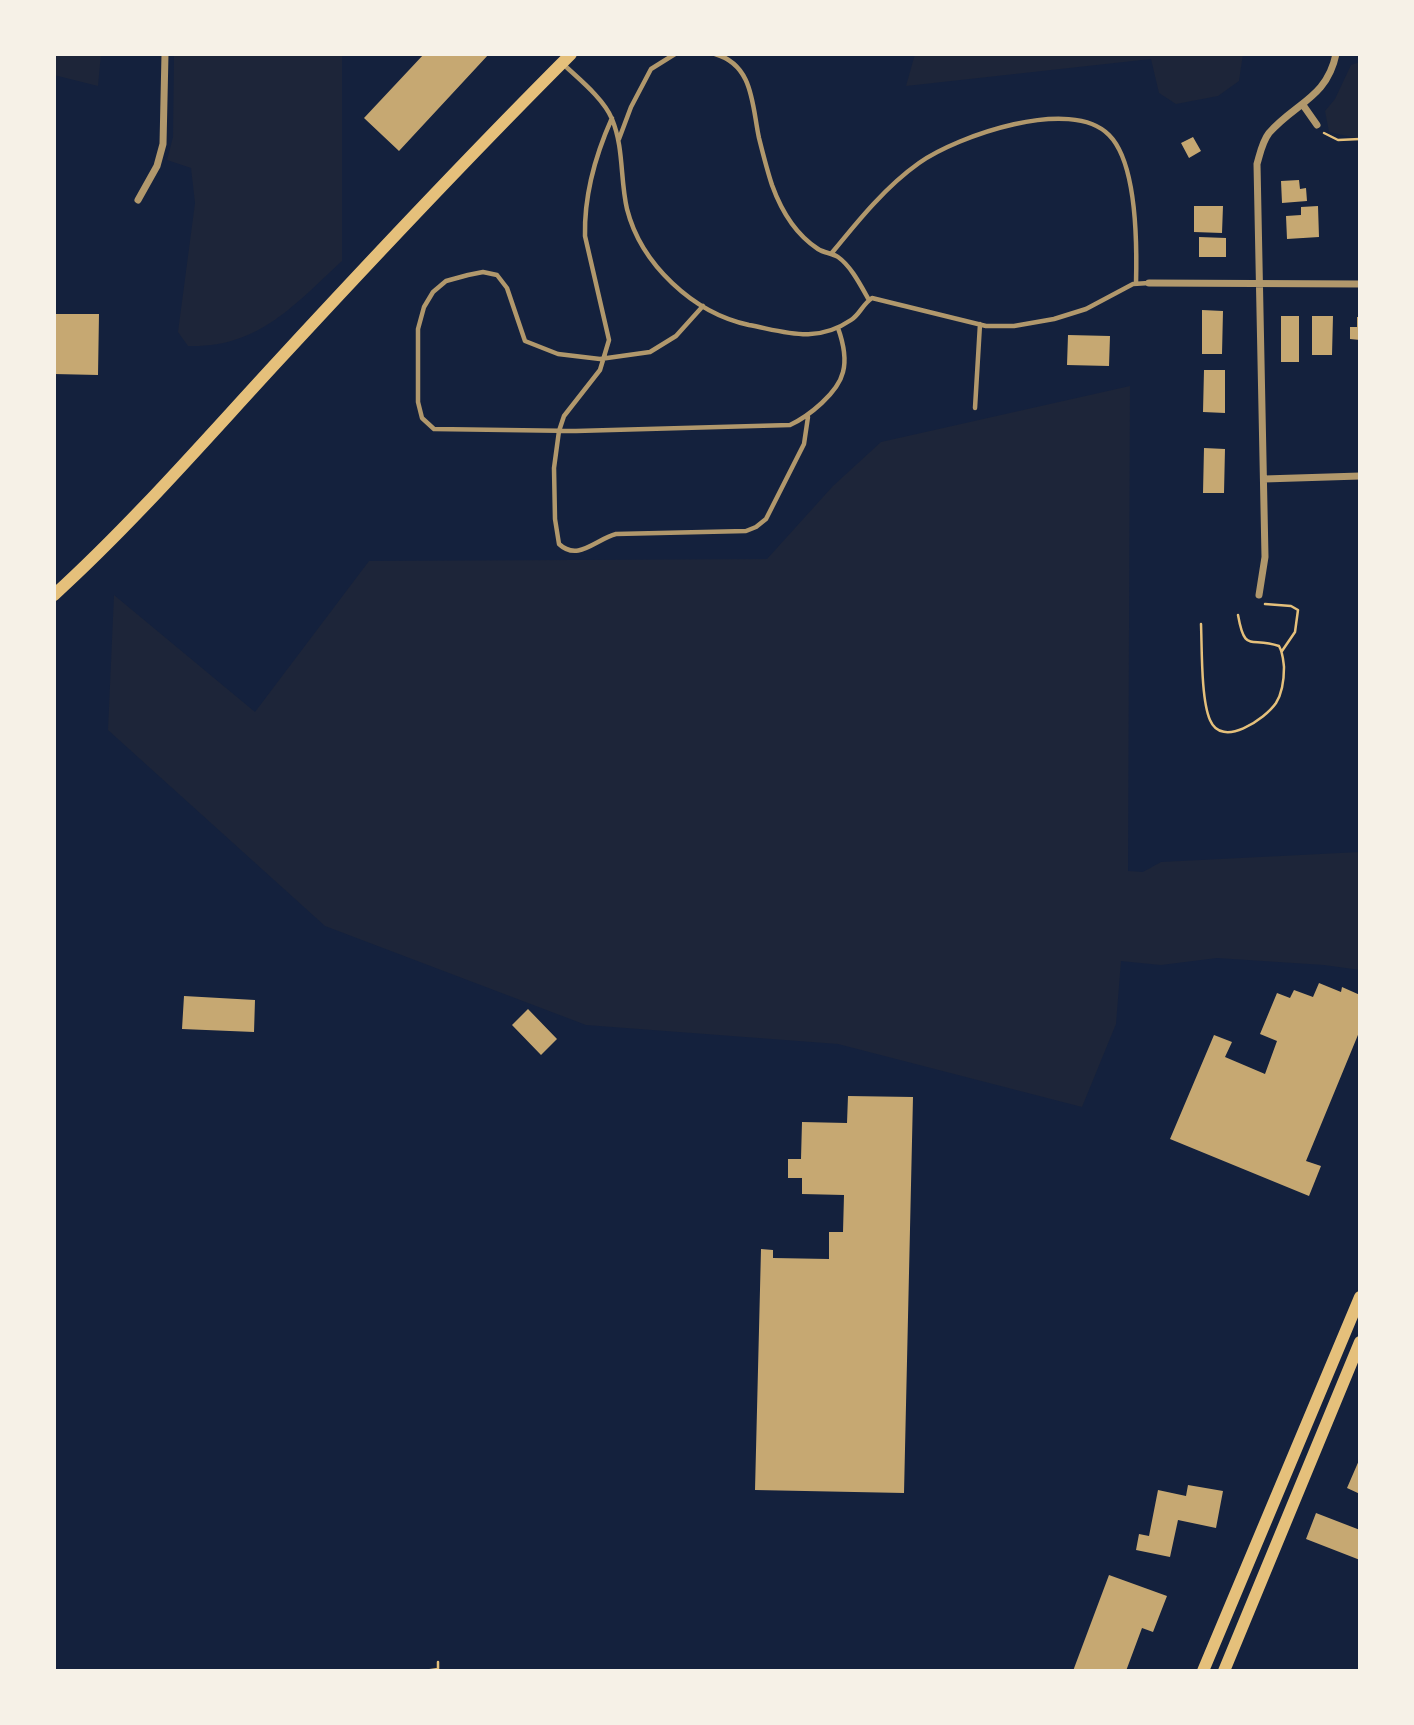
<!DOCTYPE html>
<html>
<head>
<meta charset="utf-8">
<style>
  body { margin:0 }
  #map { position:relative; width:1414px; height:1725px; overflow:hidden; background:#14213d; font-family:"DejaVu Sans",sans-serif }
  canvas { display:block }
  .frame { position:absolute; inset:0; border:56px solid #f6f1e7; pointer-events:none }
</style>
</head>
<body>
<div id="map">
<canvas width="1414" height="1725"></canvas>
<div class="frame"></div>
</div>
<script>
const ctx = document.querySelector('canvas').getContext('2d');
ctx.lineJoin = 'round';
function fillPath(path, color) {
  ctx.fillStyle = color;
  ctx.fill(path, 'evenodd');
}
function strokePath(path, color, width, dash) {
  ctx.strokeStyle = color;
  ctx.lineWidth = width;
  ctx.lineCap = dash ? 'butt' : 'round';
  ctx.setLineDash(dash || []);
  ctx.stroke(path);
}
fillPath(new Path2D(`
  M54,54H101L98,86L54,75Z
  M174,54H342V261C294,305 259,348 188,346L178,332L195,203L191,168L167,160L173,137Z
  M915,54H1243L1239,81L1218,96L1176,104L1159,93L1151,59L906,86Z
  M1360,62V139L1329,132L1325,111L1335,99L1351,65Z
  M1130,386L1128,871L1143,872L1161,862L1360,852V970L1324,965L1217,958L1161,965L1121,961L1116,1024L1082,1107L838,1044L586,1025L325,926L108,730L114,595L255,712L369,561L767,559L833,486L881,442Z`), '#1d2539');
fillPath(new Path2D(`
  M424,54H489L399,151L364,118Z
  M1193,137L1201,151L1189,158L1181,143Z
  M1299,180L1300,189L1306,188L1307,201L1282,203L1281,181Z
  M1194,206H1223L1222,233L1194,232Z
  M1318,206L1319,237L1287,239L1286,216L1301,215V207Z
  M1199,237L1226,238V257H1199Z
  M1202,310L1223,311L1222,354H1202Z
  M54,314H99L98,375L54,374Z
  M1281,316H1299V362H1281Z
  M1312,316H1333L1332,355H1312Z
  M1357,317H1360V340L1350,339V327H1357Z
  M1068,335L1110,336L1109,366L1067,365Z
  M1204,370H1225V413L1203,412Z
  M1204,448L1225,449L1224,493H1203Z
  M1319,983L1341,992L1342,987L1360,995V1030L1306,1161L1321,1166L1309,1196L1170,1139L1214,1035L1232,1042L1225,1057L1265,1074L1277,1041L1260,1034L1277,993L1290,998L1294,990L1313,997Z
  M184,996L255,1000L254,1032L182,1029Z
  M528,1009L557,1039L541,1055L512,1025Z
  M848,1096L913,1097L904,1493L755,1490L761,1249L773,1250V1258L829,1259V1232H843L844,1195L802,1194V1178H788V1159H801L802,1122L847,1123Z
  M1360,1458V1494L1347,1488Z
  M1188,1485L1223,1491L1216,1528L1178,1520L1170,1557L1136,1550L1139,1534L1149,1536L1158,1490L1186,1496Z
  M1316,1513L1360,1530V1560L1306,1539Z
  M1109,1575L1167,1596L1153,1632L1142,1628L1126,1671H1073Z`), '#c6a872');
strokePath(new Path2D(`
  M1324,133L1338,140L1360,139
  M1265,604L1291,606L1298,610L1295,632L1282,651
  M1201,624C1202,648 1201,700 1210,720C1222,749 1265,719 1276,703C1283,692 1284,679 1284,667C1283,659 1283,653 1279,646C1250,636 1245,654 1238,615
  M424,1671L438,1669V1662`), '#e5c07b', 2.5);
strokePath(new Path2D(`
  M715,54C754,65 752,106 759,138C763,154 767,170 772,185C781,210 795,234 818,249C824,253 832,253 838,257C851,266 861,286 869,300
  M563,64C579,79 604,99 612,119C624,148 620,179 627,209C641,264 693,313 749,325C786,332 816,344 851,320C860,314 862,305 872,298L986,326H1014L1054,319L1086,309L1133,284L1149,283
  M612,118C595,156 584,194 585,236L609,340L600,370L564,416L559,431L554,468L555,519L559,544C578,562 596,539 616,534L746,531L756,527L766,519L804,444L808,417
  M619,139L631,107L651,69L675,54
  M831,254C857,222 885,187 919,163C957,136 1071,96 1109,135C1137,163 1137,246 1136,284
  M703,306L676,336L650,352L600,359L558,354L525,341L507,288L497,275L483,272L468,275L446,281L433,292L424,307L418,329V402L422,418L434,429L576,431L790,425C809,416 838,393 843,372C847,357 843,342 838,328
  M975,408L980,324`), '#b1986c', 4.5);
strokePath(new Path2D(`
  M1303,105L1317,125
  M138,200L157,166L163,144L165,54
  M1149,283L1360,284
  M1264,479L1360,476
  M1259,595L1265,557L1264,508L1257,164C1260,154 1262,142 1269,133C1295,103 1327,98 1336,54`), '#b1986c', 7);
strokePath(new Path2D(`
  M54,595C134,522 205,440 278,361C374,257 471,154 571,54`), '#e5c07b', 12);
strokePath(new Path2D(`
  M1203,1671L1360,1297
  M1224,1671L1360,1342`), '#e5c07b', 12);
</script>
</body>
</html>
